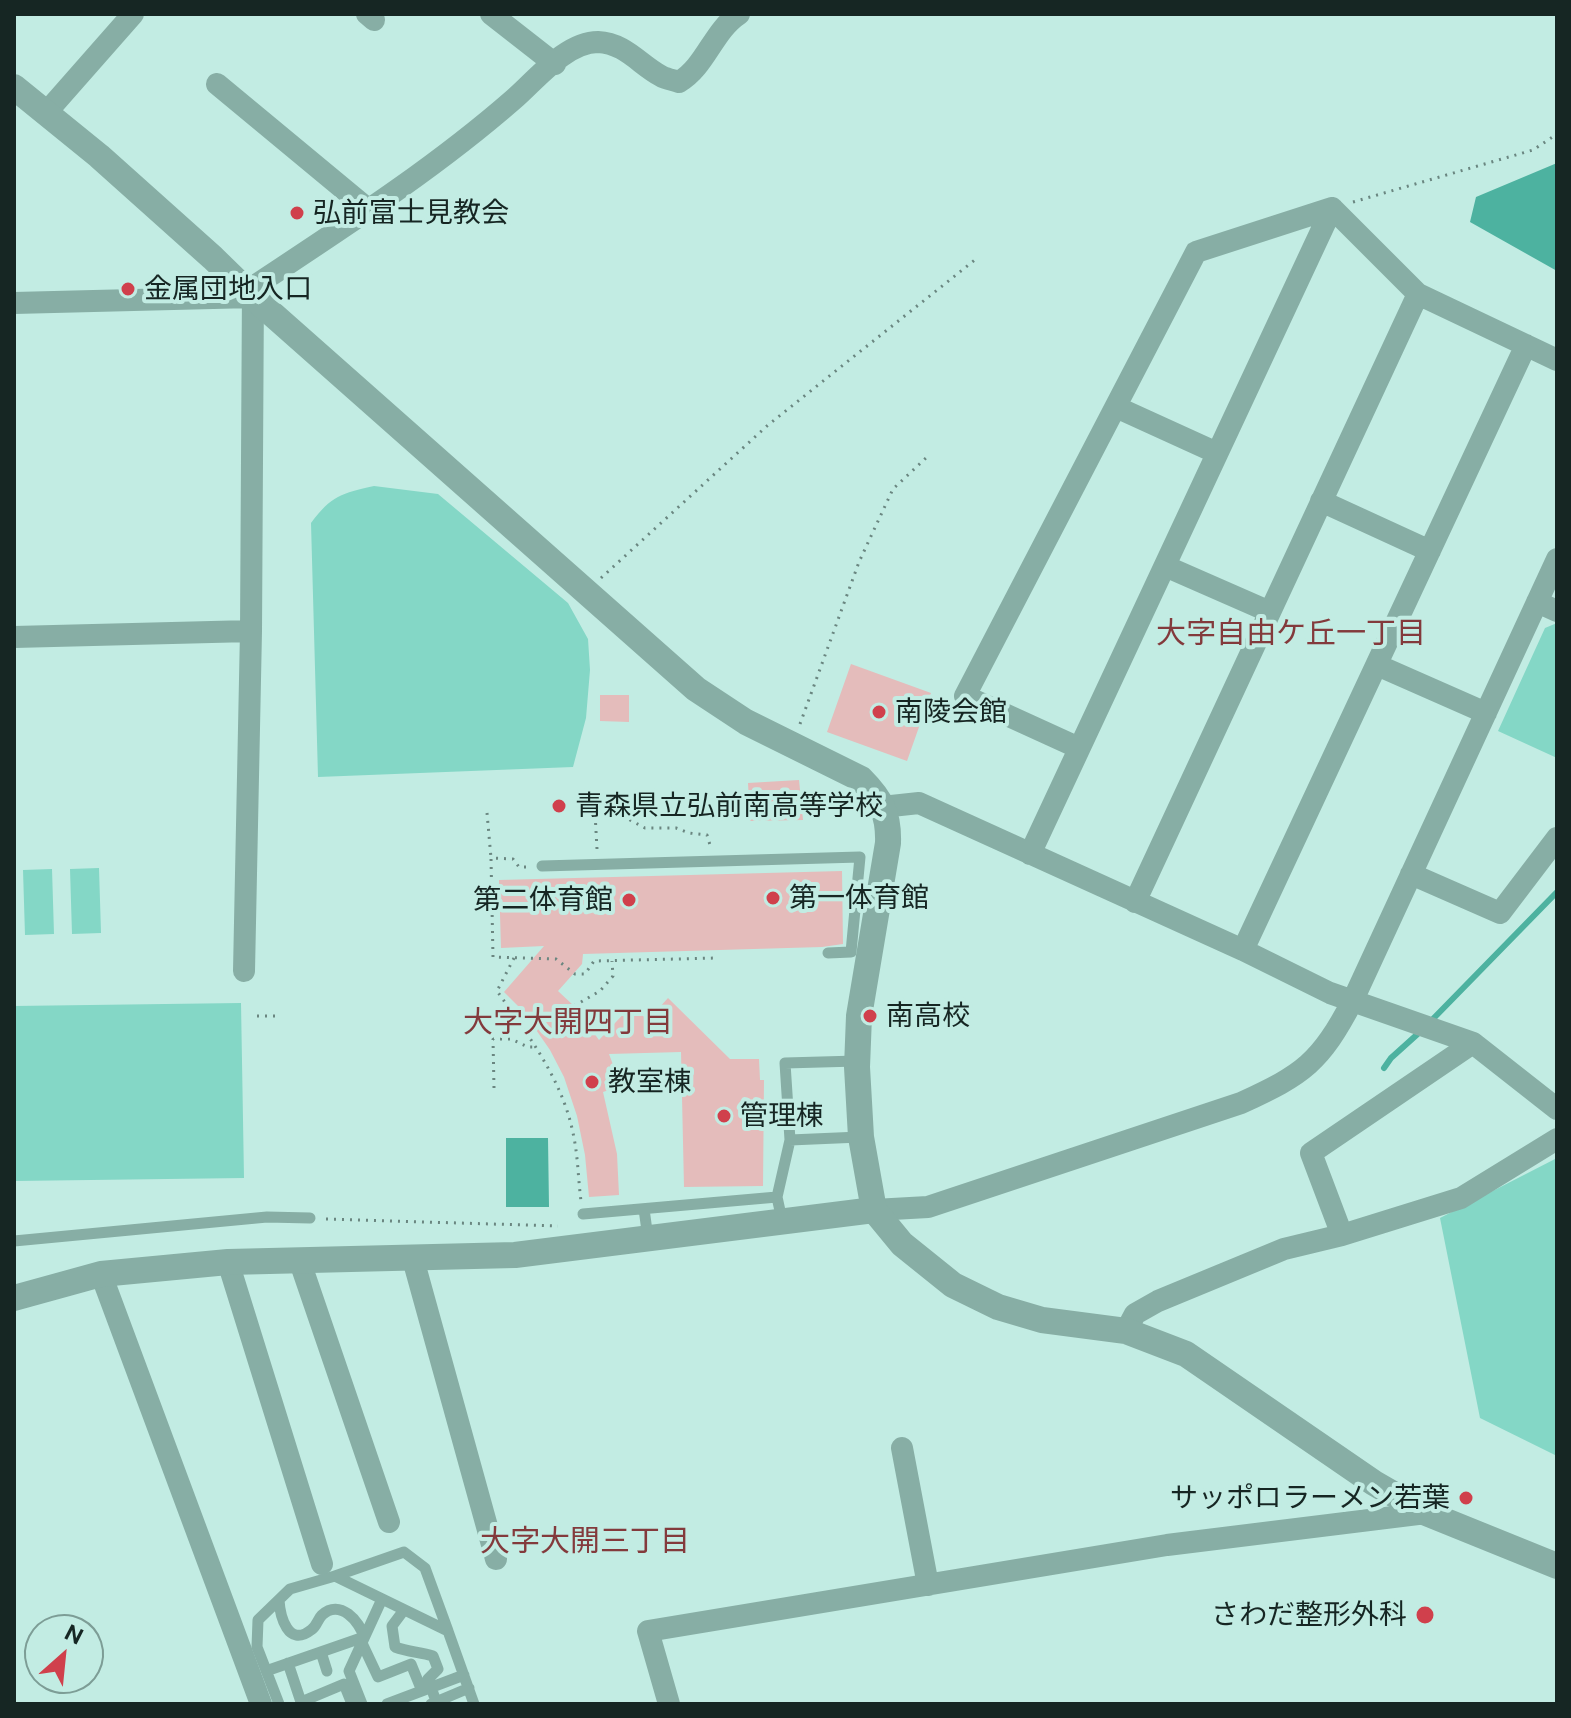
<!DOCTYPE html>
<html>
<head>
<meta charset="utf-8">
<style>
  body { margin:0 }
  #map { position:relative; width:1571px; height:1718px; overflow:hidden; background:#c2ece3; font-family:"Public Sans",sans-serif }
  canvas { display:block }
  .frame { position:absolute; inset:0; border:16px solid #162623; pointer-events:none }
  .north { position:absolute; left:24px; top:1614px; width:80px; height:80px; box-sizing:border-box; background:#c2ece3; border:2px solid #7d9d96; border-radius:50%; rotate:27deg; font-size:22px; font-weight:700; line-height:32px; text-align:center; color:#162623 }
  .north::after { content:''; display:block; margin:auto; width:28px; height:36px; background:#d0404c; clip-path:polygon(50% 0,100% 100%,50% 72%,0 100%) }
</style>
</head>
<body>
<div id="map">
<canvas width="1571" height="1718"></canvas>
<div class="frame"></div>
<div class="north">N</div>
</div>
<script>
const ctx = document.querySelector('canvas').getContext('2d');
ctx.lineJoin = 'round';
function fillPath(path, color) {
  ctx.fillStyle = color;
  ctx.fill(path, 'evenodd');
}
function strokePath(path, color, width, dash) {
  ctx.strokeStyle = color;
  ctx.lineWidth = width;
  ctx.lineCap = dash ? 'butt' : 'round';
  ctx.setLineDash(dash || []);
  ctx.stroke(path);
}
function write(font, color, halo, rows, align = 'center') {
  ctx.font = font + ' "Public Sans","Noto Sans JP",sans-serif';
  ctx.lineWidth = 8;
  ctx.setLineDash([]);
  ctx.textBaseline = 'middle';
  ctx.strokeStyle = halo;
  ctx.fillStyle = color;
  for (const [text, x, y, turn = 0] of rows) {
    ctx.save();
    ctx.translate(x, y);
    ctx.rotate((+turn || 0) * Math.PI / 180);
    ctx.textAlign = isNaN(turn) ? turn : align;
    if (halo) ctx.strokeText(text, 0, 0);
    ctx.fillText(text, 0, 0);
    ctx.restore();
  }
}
fillPath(new Path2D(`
  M374,486L438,494L568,603L588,639L590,670L586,718L573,767L318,777L311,523C331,496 342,493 374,486Z
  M1557,623V758L1498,731L1545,628Z
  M99,868L101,933L72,934L70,869Z
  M52,869L54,934L25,935L23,870Z
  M241,1003L244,1178L14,1181V1006Z
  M1557,1158V1456L1480,1418L1440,1218Z`), '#84d7c6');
fillPath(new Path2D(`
  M1557,163V271L1470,222L1476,197Z
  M506,1138H548L549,1207H506Z`), '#4db2a0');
strokePath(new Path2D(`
  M1429,1023L1557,892
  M1384,1068L1391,1058L1421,1031`), '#4db2a0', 6);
fillPath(new Path2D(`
  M851,664L931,693L907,761L827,732Z
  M600,695H629V722L600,721Z
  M799,780L803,820L750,821L748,783Z
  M842,871L843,944L822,947L583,954L582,964L558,991L574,1006L599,1040L631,1006L648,1020L668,998L730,1059H759L760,1080H764L763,1186L684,1187L681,1052L609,1054L621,1086L603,1092L617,1154L619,1195L589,1197L585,1155L577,1116L564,1077L550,1050L523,1011L504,992L544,946L501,948L499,880Z`), '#e4bcbb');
strokePath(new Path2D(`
  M1353,202L1533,150L1557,134
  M601,578L768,425L976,259
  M800,724L859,562L893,489L927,457
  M487,813L491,858
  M597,849L595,813L619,814L645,828H676L689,833L707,835L710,845
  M526,867H519L513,859L491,858L493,957L556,959L575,974H585L594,961L718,958
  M514,958L497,991C528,1035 562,1079 573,1133C578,1155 578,1178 581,1201
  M574,1006L600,991L613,976L612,961
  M257,1016H277
  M494,1088L493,1039H511L528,1047H538
  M326,1219L558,1226`), '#6a8680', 3, [2, 6]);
strokePath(new Path2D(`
  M542,866L860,857L851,952L828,953
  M790,1140L860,1137
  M644,1209L648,1238
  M583,1214L777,1197
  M782,1220L777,1197L790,1140L785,1063L857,1061
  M14,1241L267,1217L310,1218
  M335,1576L404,1552L425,1568L448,1631
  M404,1610L392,1626L395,1647C408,1652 420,1652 433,1656L438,1669L428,1679L437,1704
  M362,1643L378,1677L411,1664L422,1691
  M321,1652L327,1671
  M288,1663L301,1702L344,1684L352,1704
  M266,1671L364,1637C360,1622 340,1598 322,1615C317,1620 317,1626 311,1630C288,1648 280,1616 279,1600
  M279,1704L257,1647L258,1620L290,1589L335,1576L448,1631L474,1704
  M362,1704L349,1671L382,1599
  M387,1704L464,1675
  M431,1704L469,1688`), '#87aea5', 11);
strokePath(new Path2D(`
  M367,14L374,20
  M491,14L555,64
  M217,84L369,210
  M45,114L133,14
  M1332,208L1418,294L1557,360
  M14,303L253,297
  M1116,407L1217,453
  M1321,501L1430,551
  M1165,566L1270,612
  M1537,602L1557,611
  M14,637L251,631
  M1377,665L1486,713
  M1079,748L965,696L1196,252L1332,208
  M882,807L919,803L1243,950L1330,993L1473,1043L1557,1109
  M1030,854L1332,208
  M1411,874L1500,913L1557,838
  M1135,902L1418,294
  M1243,950L1526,345
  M244,971L251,631L253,287C342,228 434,169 514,99C536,80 566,42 598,42C625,43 640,65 661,76C666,79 673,80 679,82C706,66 713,31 739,14
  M1473,1043L1311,1153L1342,1235L1461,1198L1557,1139
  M874,1210L928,1207L1241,1103C1304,1074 1320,1063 1353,1000L1557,559
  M299,1259L389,1522
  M413,1259L496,1559
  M228,1262L322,1564
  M101,1274L261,1704
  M1126,1331L1135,1314L1158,1301L1284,1249L1342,1235
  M902,1448L928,1585
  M669,1704L648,1631L1167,1545L1426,1513`), '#87aea5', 22);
strokePath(new Path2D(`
  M14,87L99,156L213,258L253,297L696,689L746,722L861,779C881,799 889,814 888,843L859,1016L857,1067L861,1137L874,1210L902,1244L953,1285L998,1307L1042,1320L1126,1331L1186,1354L1374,1483L1426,1513L1557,1566
  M14,1298L101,1274L228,1262L515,1255L874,1210`), '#87aea5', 26);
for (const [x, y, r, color] of [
  [297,213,8,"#d0404c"],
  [128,289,8,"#d0404c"],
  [879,712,8,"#d0404c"],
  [559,806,8,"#d0404c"],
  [773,898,8,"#d0404c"],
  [629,900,8,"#d0404c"],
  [870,1016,8,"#d0404c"],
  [592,1082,8,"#d0404c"],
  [724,1116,8,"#d0404c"],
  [1466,1498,8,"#d0404c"],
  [1425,1615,10,"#d0404c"]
]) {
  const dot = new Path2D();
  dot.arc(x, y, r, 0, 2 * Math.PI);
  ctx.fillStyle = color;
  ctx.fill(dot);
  strokePath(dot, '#c2ece3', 3);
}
write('28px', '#162623', '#c2ece3', [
  ["弘前富士見教会",313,213],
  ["金属団地入口",144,289],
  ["南陵会館",895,712],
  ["青森県立弘前南高等学校",575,806],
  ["第一体育館",789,898],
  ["第二体育館",613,900,"right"],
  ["南高校",886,1016],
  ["教室棟",608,1082],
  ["管理棟",740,1116],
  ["サッポロラーメン若葉",1450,1498,"right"],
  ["さわだ整形外科",1407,1615,"right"]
], 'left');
write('30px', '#833a3c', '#c2ece3', [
  ["大字自由ケ丘一丁目",1291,634],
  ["大字大開四丁目",568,1023],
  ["大字大開三丁目",585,1542]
]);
</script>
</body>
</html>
